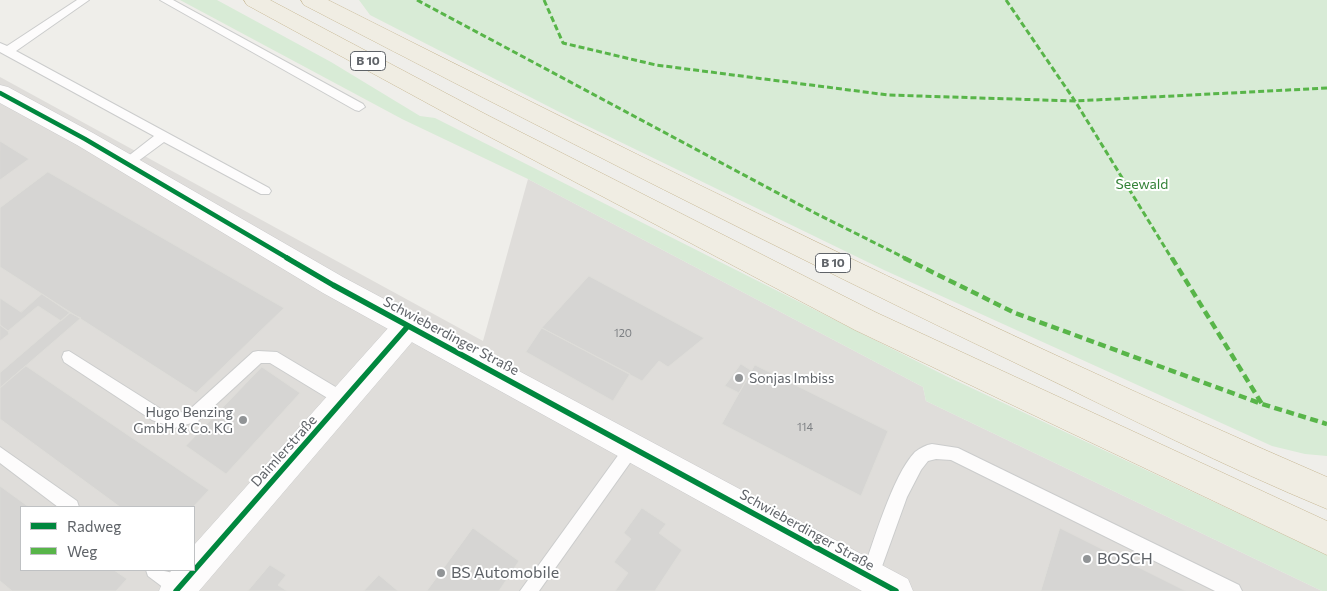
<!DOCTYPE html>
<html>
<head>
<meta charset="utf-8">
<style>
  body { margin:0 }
  #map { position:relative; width:1327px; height:591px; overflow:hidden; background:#efeeea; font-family:Commissioner,sans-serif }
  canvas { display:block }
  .legend { position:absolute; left:20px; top:506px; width:175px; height:65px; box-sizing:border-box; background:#fff; border:1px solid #bfc1c3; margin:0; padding:6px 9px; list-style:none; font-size:15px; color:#5f6368 }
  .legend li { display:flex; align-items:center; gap:10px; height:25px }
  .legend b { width:25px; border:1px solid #bfc1c3 }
</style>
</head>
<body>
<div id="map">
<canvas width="1327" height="591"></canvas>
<ul class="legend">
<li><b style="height:6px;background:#00873e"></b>Radweg</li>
<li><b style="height:6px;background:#58b549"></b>Weg</li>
</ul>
</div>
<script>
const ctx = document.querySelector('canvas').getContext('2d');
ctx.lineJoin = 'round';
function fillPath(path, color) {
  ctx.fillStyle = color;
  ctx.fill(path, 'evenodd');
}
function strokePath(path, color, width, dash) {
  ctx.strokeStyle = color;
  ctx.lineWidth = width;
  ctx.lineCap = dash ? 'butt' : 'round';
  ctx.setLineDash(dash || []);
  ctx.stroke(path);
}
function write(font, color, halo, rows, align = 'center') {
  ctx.font = font + ' Commissioner,sans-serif';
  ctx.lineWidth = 4;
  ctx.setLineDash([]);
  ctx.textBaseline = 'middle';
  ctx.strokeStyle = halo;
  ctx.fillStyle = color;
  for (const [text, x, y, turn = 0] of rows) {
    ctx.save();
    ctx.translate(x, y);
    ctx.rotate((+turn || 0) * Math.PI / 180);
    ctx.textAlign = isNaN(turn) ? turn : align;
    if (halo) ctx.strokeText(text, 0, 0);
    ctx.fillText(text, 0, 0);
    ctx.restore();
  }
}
fillPath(new Path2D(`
  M0,77L483,341L528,179L923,387L926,401L1322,591H0ZM21,507H194V570H21Z`), '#dfddda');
fillPath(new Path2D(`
  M180,0H217L331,62L420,116L435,118L946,376L1327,555V591H1322L926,401L923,387L528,179L402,119Z
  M359,0H1327V456L1305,454L1272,446L884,270L573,119L370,15Z`), '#d8ebd6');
const building = new Path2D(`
  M0,141L29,159L0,180Z
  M48,172L284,308L196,393L0,267V208Z
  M589,276L704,338L668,367L659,361L642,381L542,328Z
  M42,294L70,313L61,321L38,306L8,331L0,325V298L21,312Z
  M70,313L81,318L0,388V373Z
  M0,325L8,331L9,334L0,341Z
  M542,328L630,374L613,401L526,352Z
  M741,364L752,371L739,393L725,386Z
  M755,365L888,431L861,496L722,424Z
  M26,366L209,490L193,507H120L0,419V388Z
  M262,367L300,393L226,474L186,446Z
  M0,486L29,507H21V570H114L127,579L116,591H12L0,581Z
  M642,508L666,524L659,533L682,550L655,591H615L628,573L614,562L631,539L624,533Z
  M473,528L519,561L499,591H427Z
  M1060,528L1186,591H1041Z
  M270,565L286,575L278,585L287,591H248Z
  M379,575L398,591H364Z`);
fillPath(building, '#d6d5d3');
strokePath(building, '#deddd9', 1);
const lane = new Path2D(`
  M77,0H89L16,51L269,188L271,191L269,194H261L164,142L130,167H122L120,164L122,161L154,136L0,52V43L7,46Z
  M160,0H173L363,104L365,107L359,111L355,110Z
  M69,351L161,409L175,414L189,410L253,352L258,351L277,352L349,395L351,400L349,405L344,407L339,405L270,363H261L198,421L175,428L152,420L64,362L62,357L64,352Z
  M632,441L637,443L640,448L637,453L539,591H520L627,443Z
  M932,444L958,448L1239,585L1242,591H1215L951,460L936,459L928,461L921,470L907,497L876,583L870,586L864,583L861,577C873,544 892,476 915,452C920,448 926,445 932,444Z
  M0,447L77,501L79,507H58L0,463Z
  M146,570C162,570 179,570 187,588L185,591H168L148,576Z`);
const street = new Path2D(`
  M408,314L418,317L422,326L418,335L199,591H159L164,579L172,570H194V545L398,317Z`);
const secondary = new Path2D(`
  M0,85L8,87L93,133L343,277L908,579L913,591H862L323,293L77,145L0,103Z`);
const highway = new Path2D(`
  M244,0H270L489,116L875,312L1327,521V555L855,330L473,128L247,5Z
  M301,0H328C658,166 988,330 1327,477V509C1225,467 1126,416 1026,368C783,252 543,129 304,5Z`);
strokePath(lane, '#cbcccc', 2);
strokePath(street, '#cbcccc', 1);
strokePath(secondary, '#cacacb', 1);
strokePath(highway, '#c8b996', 1);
fillPath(lane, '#fdfcfc');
fillPath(street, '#fdfcfc');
fillPath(secondary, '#fdfcfc');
fillPath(highway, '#f0ede3');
strokePath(new Path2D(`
  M417,0L815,213L907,259
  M544,0L563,43L656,65L888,95L1075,101L1327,88
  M1006,0L1075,101L1172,259`), '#58b549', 3, [6, 3]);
strokePath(new Path2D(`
  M904,258L1015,313L1262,404L1327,424
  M1172,258L1262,404`), '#58b549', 4.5, [8, 4.5]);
strokePath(new Path2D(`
  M0,93L85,139L289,259`), '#00873e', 4.5);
strokePath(new Path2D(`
  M287,258L333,285L896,591
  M176,591L408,326`), '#00873e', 5.5);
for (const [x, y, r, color] of [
  [739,378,5,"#919496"],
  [243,420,5,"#919496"],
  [1087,559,5,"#919496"],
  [441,573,5,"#919496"]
]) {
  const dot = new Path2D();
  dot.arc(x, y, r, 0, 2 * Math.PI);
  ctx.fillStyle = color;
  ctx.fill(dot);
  strokePath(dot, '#fff', 2);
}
write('11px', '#7e8184', null, [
  ["120",623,333],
  ["114",805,427]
]);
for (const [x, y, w] of [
  [368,61,35],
  [833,263,35]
]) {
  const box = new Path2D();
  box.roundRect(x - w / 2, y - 9.5, w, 19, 4);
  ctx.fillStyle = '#fff';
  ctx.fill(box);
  strokePath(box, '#5f6368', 1);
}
write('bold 12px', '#5f6368', null, [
  ["B 10",368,61],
  ["B 10",833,263]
]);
write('14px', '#348238', '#fff', [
  ["Seewald",1142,184]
]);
write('14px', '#5f6368', '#fff', [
  ["Schwieberdinger Straße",451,336,28],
  ["Daimlerstraße",284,451,-48],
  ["Schwieberdinger Straße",807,530,29]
]);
write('14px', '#5f6368', '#fff', [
  ["Sonjas Imbiss",749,378],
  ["Hugo Benzing",233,412,"right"],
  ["GmbH & Co. KG",233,428,"right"]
], 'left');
write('16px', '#5f6368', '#fff', [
  ["BOSCH",1097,559],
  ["BS Automobile",451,573]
], 'left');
</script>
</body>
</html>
